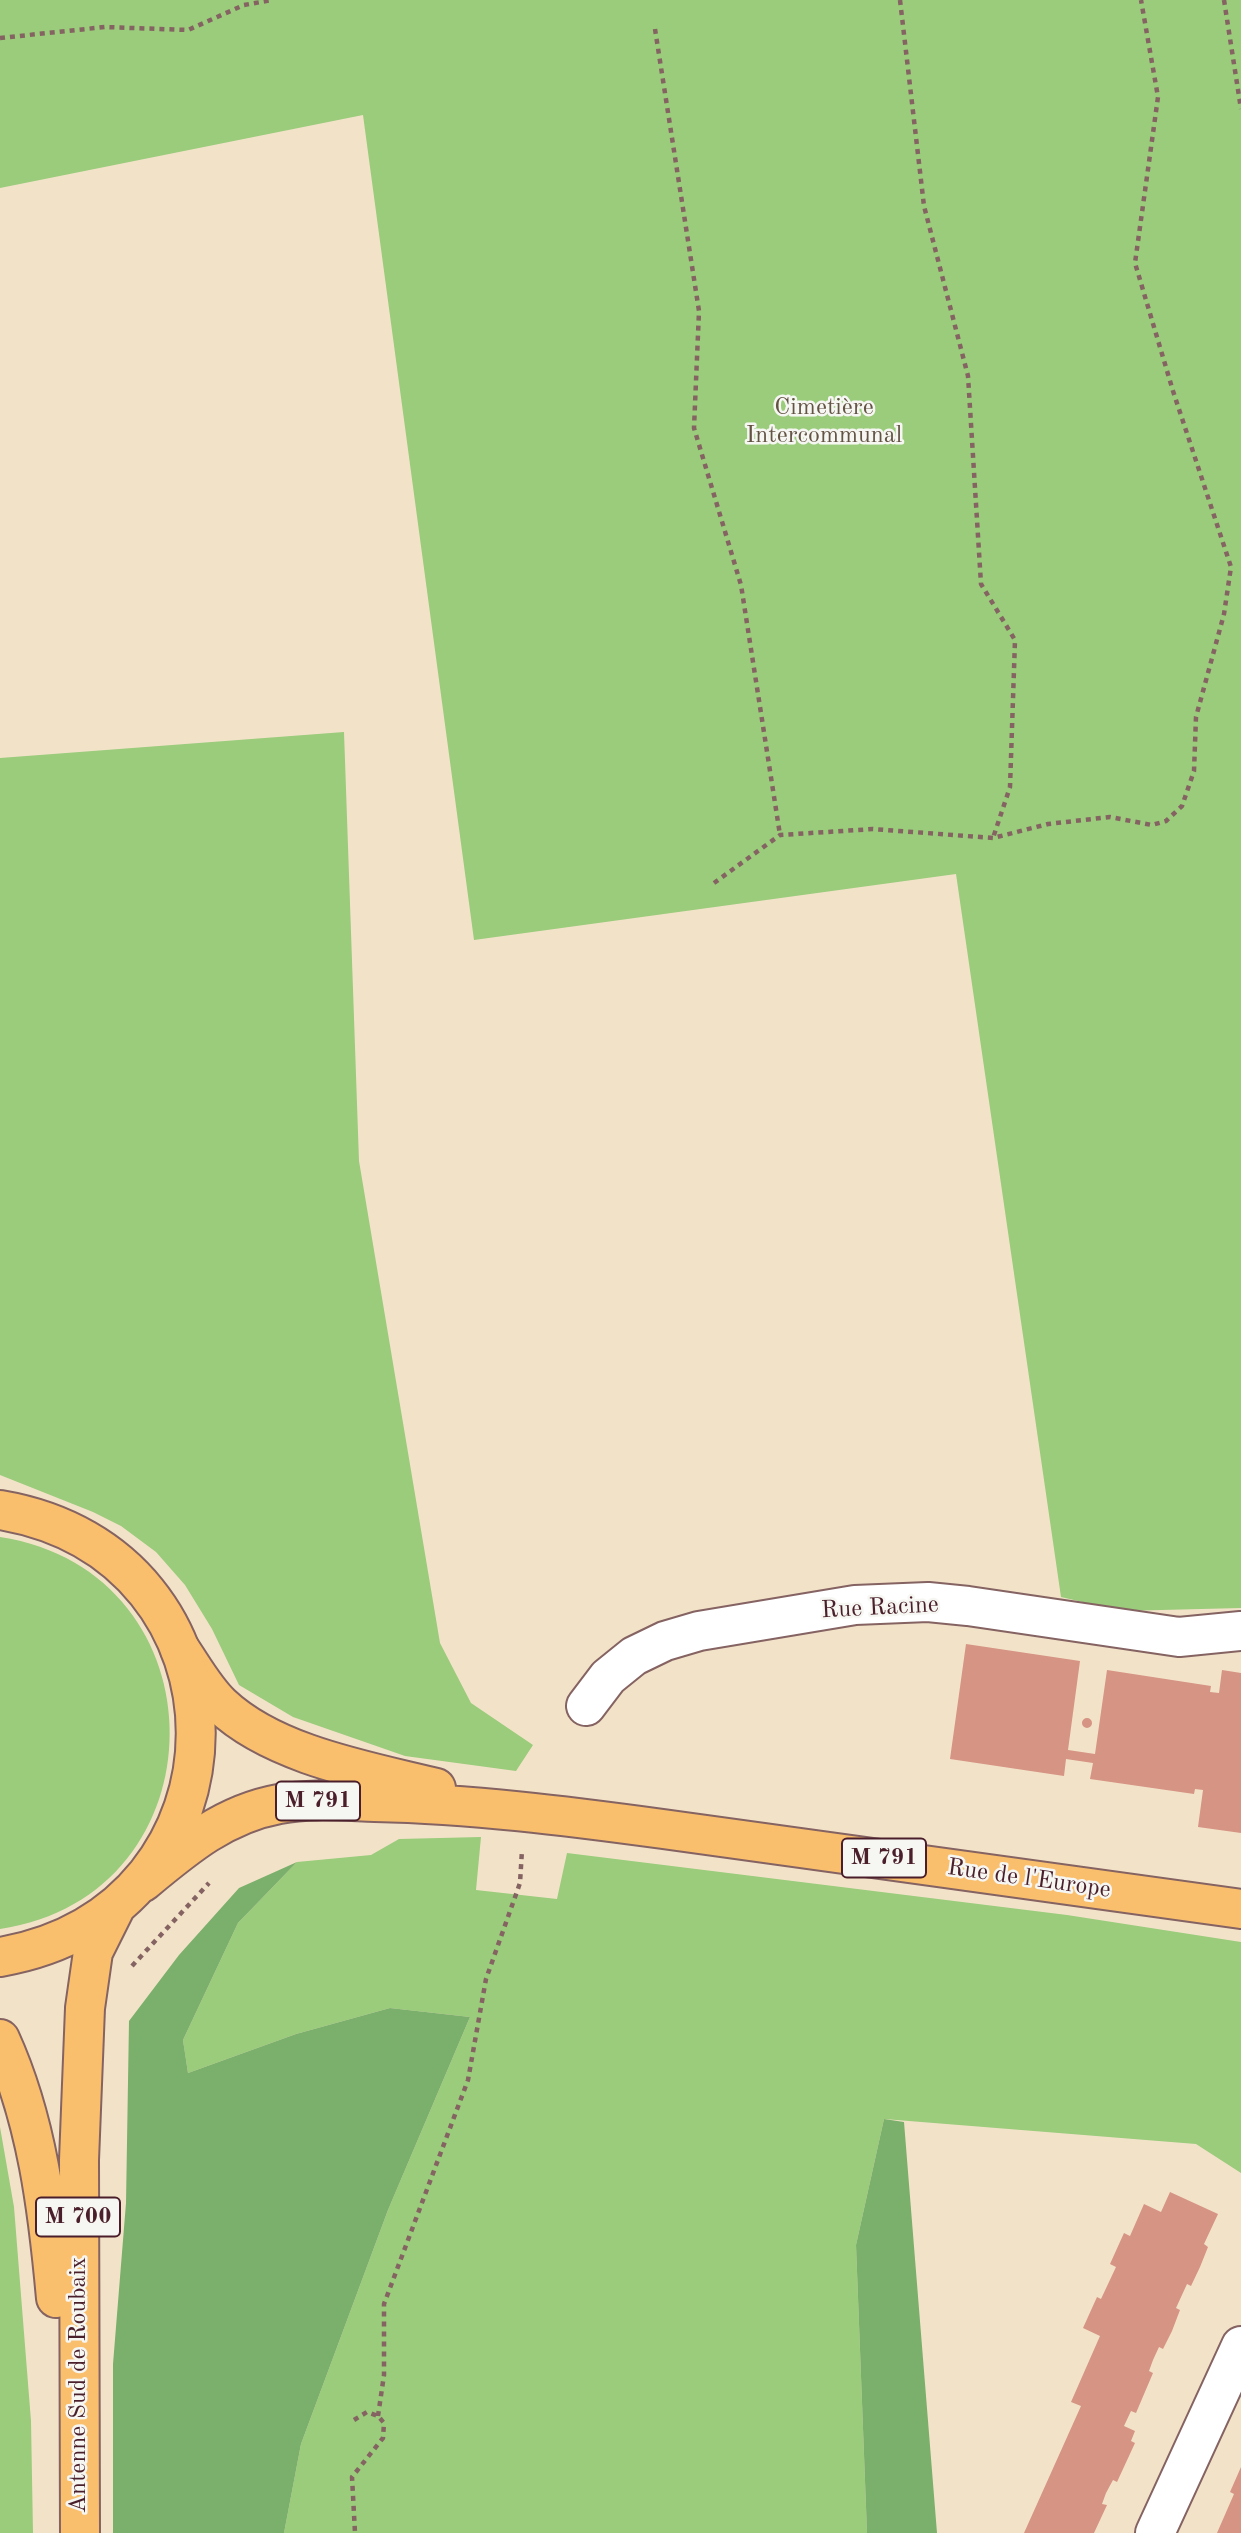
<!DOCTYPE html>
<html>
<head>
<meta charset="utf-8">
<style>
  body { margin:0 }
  canvas { display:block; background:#f2e2c8 }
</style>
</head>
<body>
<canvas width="1241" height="2533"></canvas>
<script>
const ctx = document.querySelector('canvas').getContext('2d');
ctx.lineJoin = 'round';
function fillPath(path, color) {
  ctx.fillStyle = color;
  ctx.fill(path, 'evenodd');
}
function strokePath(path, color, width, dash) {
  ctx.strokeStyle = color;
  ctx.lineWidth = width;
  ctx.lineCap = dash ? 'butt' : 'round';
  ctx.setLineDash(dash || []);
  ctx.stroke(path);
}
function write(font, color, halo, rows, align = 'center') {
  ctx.font = font + ' "Old Standard TT",serif';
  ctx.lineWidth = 5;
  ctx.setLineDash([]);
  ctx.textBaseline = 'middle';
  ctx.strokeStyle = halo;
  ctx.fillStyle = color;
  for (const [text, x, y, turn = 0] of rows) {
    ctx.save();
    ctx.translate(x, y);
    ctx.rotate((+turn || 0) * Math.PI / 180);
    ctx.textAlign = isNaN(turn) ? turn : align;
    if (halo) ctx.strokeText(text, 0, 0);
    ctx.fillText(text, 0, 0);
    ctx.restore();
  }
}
fillPath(new Path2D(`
  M0,0H1241V1608L1121,1611L1061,1597L956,874L474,940L363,115L0,188Z
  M344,732L359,1161L440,1643L471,1703L533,1745L516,1771L405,1756L293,1717L239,1685L212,1629L185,1585L156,1552L121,1526L93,1512L0,1475V758Z
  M0,1537C227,1572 226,1896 0,1929Z
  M481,1837L476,1890L557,1899L567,1853L1067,1915L1241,1942V2173L1196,2144L884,2119L856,2245L867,2533H284L301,2444L388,2210L470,2017L390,2008L296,2034L188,2073L183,2040L238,1923L297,1862L371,1855L399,1839Z
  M0,2127L14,2207L31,2421L33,2533H0Z`), '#9acc7c');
fillPath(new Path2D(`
  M297,1862L238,1923L183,2040L188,2073L296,2034L390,2008L470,2017L388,2210L301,2444L284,2533H113V2364L126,2203L129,2021L179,1955L239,1888Z
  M884,2119L904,2122L937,2533H867L856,2245Z`), '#7bb06c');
fillPath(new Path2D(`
  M966,1644L1080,1661L1068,1750L1095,1754L1107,1670L1211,1686L1210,1692L1219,1693L1222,1670L1241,1673V1833L1198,1827L1203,1790L1195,1789L1194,1794L1090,1779L1093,1763L1066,1759L1064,1776L950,1759Z
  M1082 1723a5 5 0 1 1 10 0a5 5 0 1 1-10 0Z
  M1170,2192L1218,2214L1204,2244L1208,2247L1200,2267L1191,2286L1187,2284L1176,2308L1180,2310L1172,2331L1163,2349L1159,2347L1153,2360L1149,2371L1153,2373L1136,2413L1131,2411L1124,2426L1135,2431L1131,2441L1135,2443L1117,2482L1113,2480L1106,2493L1102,2504L1107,2505L1094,2533H1024L1081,2406L1071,2402L1100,2336L1083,2328L1097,2297L1101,2299L1116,2267L1110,2264L1124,2233L1130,2236L1144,2204L1161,2212Z
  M1241,2467V2533H1217L1234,2494L1230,2492Z`), '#d69484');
const minor = new Path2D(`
  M586,1706L608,1677L634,1656L665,1641L699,1631L855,1605L928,1602L968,1606L1179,1637L1241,1631
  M1155,2533L1241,2346`);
const major = new Path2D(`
  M180,1649C193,1668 205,1690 221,1705C274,1755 367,1771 436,1788
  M143,1882C185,1847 224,1814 279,1804C310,1798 343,1801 375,1802C472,1804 567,1816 663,1829C855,1855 1048,1881 1241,1909`);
const highway = new Path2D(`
  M0,1510C261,1554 261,1912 0,1957
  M0,2039C37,2120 48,2210 56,2298
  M80,2533L79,2160L85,2008L93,1952L115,1908`);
strokePath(minor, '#856362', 42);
strokePath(major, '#856362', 42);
strokePath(highway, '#856362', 42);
strokePath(new Path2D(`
  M900,0L924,206L968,376L981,584L1015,640L1010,787L993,838
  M1224,0L1241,109
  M655,29L699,311L694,428L741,585L780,835
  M0,38L105,27L188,30L244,5L272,0
  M714,883L780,835L873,829L993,838L1048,824L1110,817L1152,825L1166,821L1182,806L1194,771L1196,717L1224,614L1231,567L1173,391L1135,263L1158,97L1141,0
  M132,1966L209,1883
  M378,2416L384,2375V2304L468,2080L486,1979L520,1883L522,1850
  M354,2420L367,2412L378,2416L384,2423L383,2438L352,2477L355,2533`), '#856362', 4.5, [5, 5]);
strokePath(minor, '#fff', 38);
strokePath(major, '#f9bf6d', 38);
strokePath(highway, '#f9bf6d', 38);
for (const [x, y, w] of [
  [318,1801,84],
  [884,1858,84],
  [78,2217,84]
]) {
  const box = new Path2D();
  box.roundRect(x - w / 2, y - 19.5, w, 39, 5);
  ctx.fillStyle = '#f6f6f2';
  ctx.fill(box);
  strokePath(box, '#4a1f2b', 2);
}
write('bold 23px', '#4a1f2b', null, [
  ["M 791",318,1801],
  ["M 791",884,1858],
  ["M 700",78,2217]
]);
write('24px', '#625343', '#f6f6f2', [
  ["Cimetière",824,408],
  ["Intercommunal",824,436]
]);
write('24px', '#4a1f2b', '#f6f6f2', [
  ["Rue Racine",880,1608,-3],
  ["Rue de l'Europe",1029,1879,8],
  ["Antenne Sud de Roubaix",79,2385,-90]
]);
</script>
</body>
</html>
